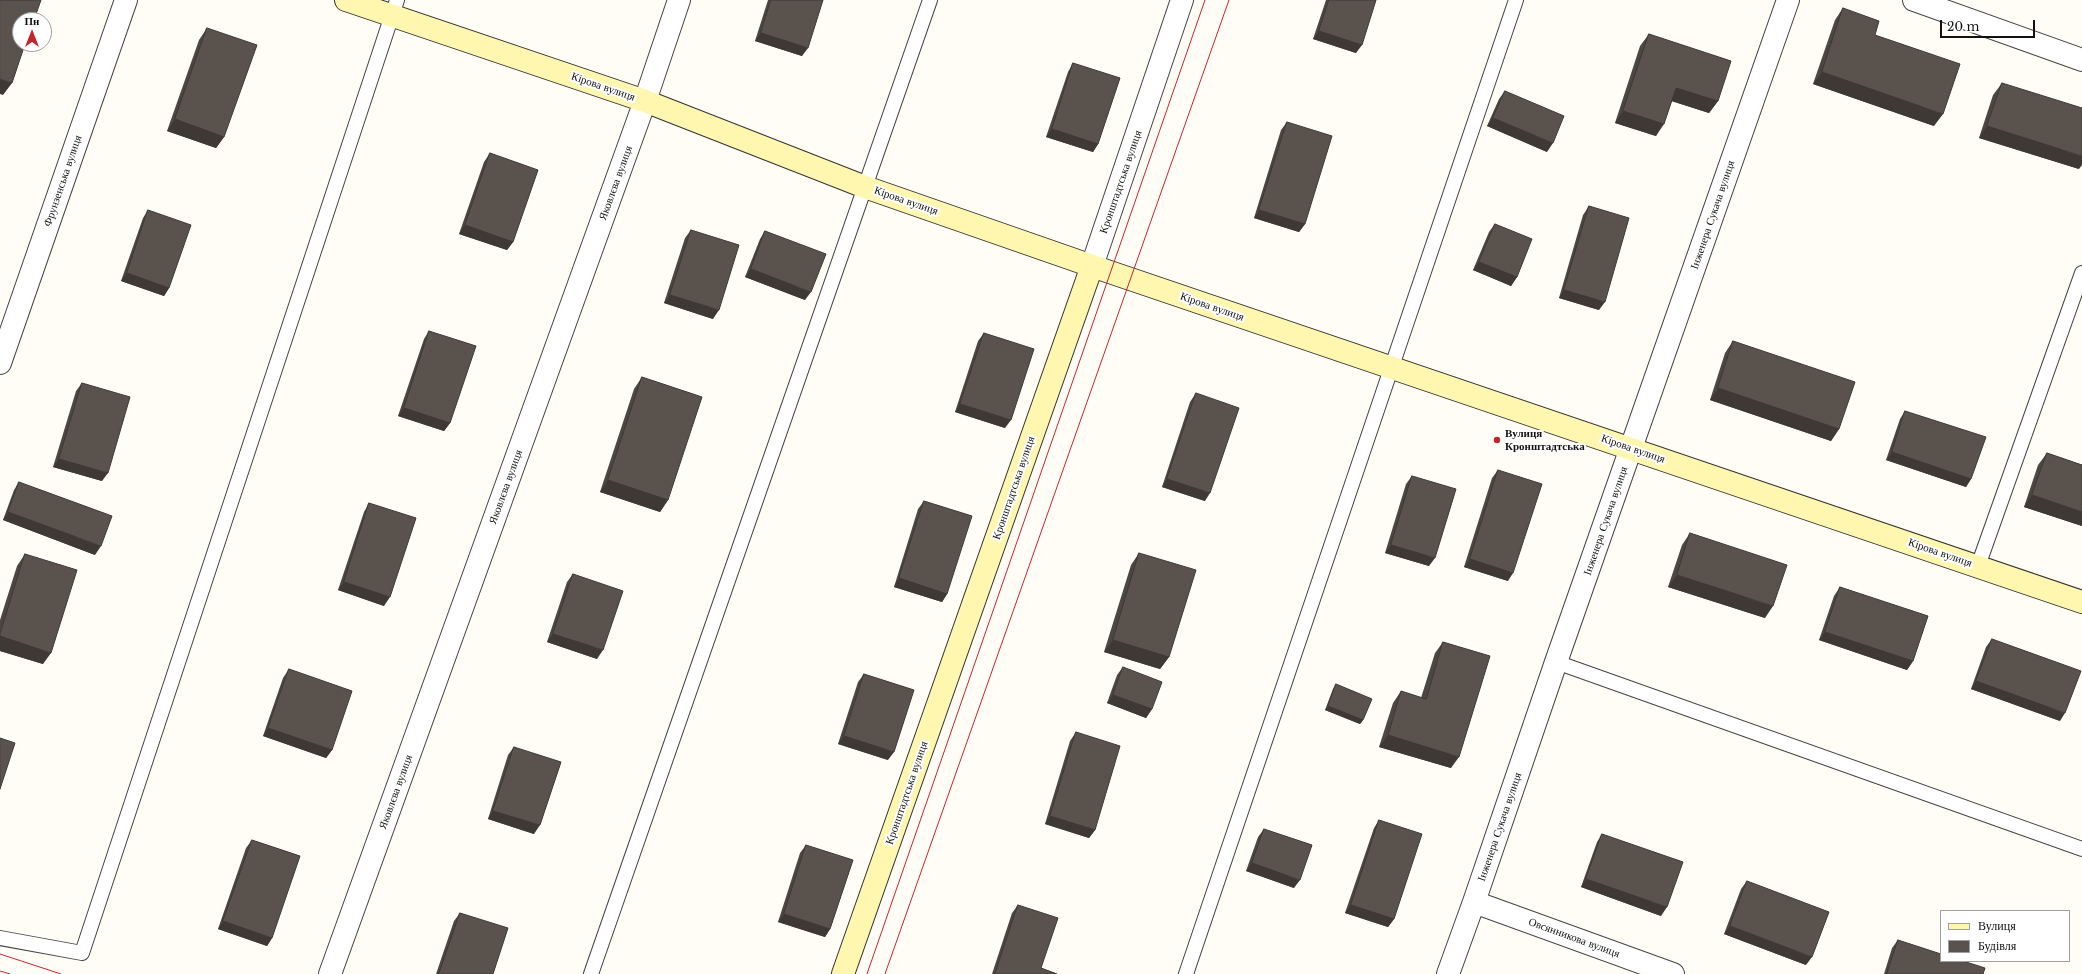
<!DOCTYPE html>
<html>
<head>
<meta charset="utf-8">
<style>
  body { margin:0 }
  #map { position:relative; width:2082px; height:974px; overflow:hidden; background:#fffdf5; font-family:"Libre Baskerville",serif }
  canvas { display:block }
  .legend { position:absolute; left:1940px; top:910px; width:130px; height:52px; box-sizing:border-box; background:#fff; border:1px solid #a0a0a0; margin:0; padding:5px 7px; list-style:none; font-size:12px; color:#111 }
  .legend li { display:flex; align-items:center; gap:8px; height:20px }
  .legend b { width:20px; border:1px solid #a0a0a0 }
  .north { position:absolute; left:12px; top:12px; width:40px; height:40px; box-sizing:border-box; background:#fff; border:1px solid #a0a0a0; border-radius:50%; rotate:0deg; font-size:11px; font-weight:700; line-height:16px; text-align:center; color:#111 }
  .north::after { content:''; display:block; margin:auto; width:14px; height:18px; background:#c4262e; clip-path:polygon(50% 0,100% 100%,50% 72%,0 100%) }
  .scale { position:absolute; left:1940px; top:20px; width:95px; height:18px; box-sizing:border-box; border:2px solid #111; border-top:0; padding-left:5px; font-size:12px; line-height:14px; white-space:nowrap; color:#111; -webkit-text-stroke:3px #fff; paint-order:stroke }
</style>
</head>
<body>
<div id="map">
<canvas width="2082" height="974"></canvas>
<ul class="legend">
<li><b style="height:5px;background:#fff6b0"></b>Вулиця</li>
<li><b style="height:11px;background:#5a524d"></b>Будівля</li>
</ul>
<div class="north">Пн</div>
<div class="scale">20 m</div>
</div>
<script>
const ctx = document.querySelector('canvas').getContext('2d');
ctx.lineJoin = 'round';
function strokePath(path, color, width, dash) {
  ctx.strokeStyle = color;
  ctx.lineWidth = width;
  ctx.lineCap = dash ? 'butt' : 'round';
  ctx.setLineDash(dash || []);
  ctx.stroke(path);
}
function fillPath(path, color) {
  ctx.fillStyle = color;
  ctx.fill(path, 'evenodd');
}
function write(font, color, halo, rows, align = 'center') {
  ctx.font = font + ' "Libre Baskerville",serif';
  ctx.lineWidth = 4;
  ctx.setLineDash([]);
  ctx.textBaseline = 'middle';
  ctx.strokeStyle = halo;
  ctx.fillStyle = color;
  for (const [text, x, y, turn = 0] of rows) {
    ctx.save();
    ctx.translate(x, y);
    ctx.rotate((+turn || 0) * Math.PI / 180);
    ctx.textAlign = isNaN(turn) ? turn : align;
    if (halo) ctx.strokeText(text, 0, 0);
    ctx.fillText(text, 0, 0);
    ctx.restore();
  }
}
const lane = new Path2D(`
  M1978,566L2082,273
  M1556,662L2082,849
  M0,938L82,953L397,0
  M591,974L930,0
  M1186,974L1516,0`);
const street = new Path2D(`
  M1914,0L2082,60
  M1092,266L1182,0
  M0,363L126,0
  M1474,902L1673,974
  M330,974L645,101L679,0
  M1448,974L1474,902L1556,662L1788,0`);
const secondary = new Path2D(`
  M346,0L645,101L865,187L1092,266L2082,602
  M843,974L1092,266`);
strokePath(lane, '#444', 16);
strokePath(street, '#444', 24);
strokePath(secondary, '#333', 24);
strokePath(lane, '#fff', 14);
strokePath(street, '#fff', 22);
strokePath(secondary, '#fff6b0', 22);
strokePath(new Path2D(`
  M0,954L61,974
  M0,971L10,974
  M867,974L1205,0
  M885,974L1229,0`), '#c4262e', 1);
fillPath(new Path2D(`
  M768,0H823L802,56L755,41Z
  M1326,0H1376L1356,53L1313,39Z
  M1843,8L1875,35L1934,126L1813,84L1835,20Z
  M207,28L224,137L216,148L167,131L199,40Z
  M1649,34L1718,101L1709,113L1672,101L1656,136L1615,123L1640,46Z
  M1073,63L1098,144L1093,152L1046,137L1068,72Z
  M2002,83L2079,169L1979,138L1993,95Z
  M1505,91L1547,152L1487,126L1499,99Z
  M1287,122L1305,224L1299,232L1254,218L1281,130Z
  M490,153L513,242L507,250L459,234L484,162Z
  M1589,206L1599,310L1559,298L1583,215Z
  M148,210L169,288L164,296L121,281L143,218Z
  M1495,224L1517,277L1511,286L1473,270L1489,232Z
  M691,230L713,319L664,303L685,238Z
  M765,231L805,300L745,277L760,239Z
  M429,331L450,423L444,431L398,416L424,339Z
  M984,333L1005,428L955,412L978,341Z
  M1733,341L1839,429L1831,441L1710,400L1725,353Z
  M642,377L668,500L660,512L600,492L634,389Z
  M82,383L102,481L53,467L76,391Z
  M1196,393L1205,501L1162,487L1190,402Z
  M1905,411L1971,479L1966,487L1886,460L1900,419Z
  M2047,453L2082,465V526L2024,507L2038,465Z
  M1498,470L1508,581L1464,567L1492,478Z
  M1412,476L1429,566L1385,553L1406,484Z
  M19,482L95,555L3,520L14,490Z
  M924,501L947,594L942,602L894,587L918,509Z
  M369,503L384,606L338,590L364,512Z
  M1690,533L1765,618L1668,587L1682,545Z
  M1139,553L1169,657L1160,669L1104,652L1131,565Z
  M25,554L43,664L0,651V620L17,566Z
  M573,574L597,659L547,642L567,582Z
  M1840,587L1913,661L1907,670L1819,640L1834,596Z
  M1992,639L2060,721L1971,689L1986,647Z
  M1443,642L1451,768L1379,747L1393,703L1401,691L1421,698L1435,653Z
  M1123,667L1152,709L1146,718L1107,703L1117,675Z
  M289,669L332,750L326,758L263,736L283,678Z
  M864,674L888,760L838,744L858,682Z
  M1336,684L1363,720L1360,724L1325,710L1333,689Z
  M1076,732L1095,830L1089,838L1045,824L1070,741Z
  M514,747L534,834L488,819L508,755Z
  M1379,820L1394,919L1388,927L1345,913L1374,828Z
  M1264,829L1294,888L1246,871L1258,837Z
  M1602,834L1661,916L1581,887L1597,842Z
  M252,840L272,938L267,946L218,929L246,848Z
  M806,845L830,929L825,937L778,922L800,853Z
  M1747,881L1806,965L1724,934L1741,889Z
  M1018,905L1041,968L1057,974H992L1012,913Z
  M460,913L493,974H436L454,921Z
  M1898,940L1983,974H1884L1892,948Z`), '#4d4742');
fillPath(new Path2D(`
  M1319,31L1362,45L1356,53L1313,39Z
  M761,33L808,48L802,56L755,41Z
  M1822,72L1943,114L1934,126L1813,84Z
  M0,79L12,83L3,95L0,94Z
  M1676,88L1718,101L1709,113L1668,100Z
  M1623,111L1664,124L1656,136L1615,123Z
  M1493,118L1553,143L1547,152L1487,126Z
  M175,119L224,137L216,148L167,131Z
  M1987,126L2082,156V165L2079,169L1979,138Z
  M1052,129L1098,144L1093,152L1046,137Z
  M1259,210L1305,224L1299,232L1254,218Z
  M465,225L513,242L507,250L459,234Z
  M1479,262L1517,277L1511,286L1473,270Z
  M751,269L811,292L805,300L745,277Z
  M127,273L169,288L164,296L121,281Z
  M1564,290L1605,302L1599,310L1559,298Z
  M670,295L719,310L713,319L664,303Z
  M1718,388L1839,429L1831,441L1710,400Z
  M960,404L1011,420L1005,428L955,412Z
  M404,408L450,423L444,431L398,416Z
  M1892,452L1971,479L1966,487L1886,460Z
  M59,459L108,473L102,481L53,467Z
  M1167,479L1210,493L1205,501L1162,487Z
  M608,480L668,500L660,512L600,492Z
  M2032,495L2082,512V526L2024,507Z
  M8,512L101,546L95,555L3,520Z
  M1391,545L1435,558L1429,566L1385,553Z
  M1470,559L1513,573L1508,581L1464,567Z
  M1677,575L1773,606L1765,618L1668,587Z
  M899,578L947,594L942,602L894,587Z
  M344,582L390,597L384,606L338,590Z
  M1825,632L1913,661L1907,670L1819,640Z
  M553,634L603,650L597,659L547,642Z
  M0,636L51,653L43,664L0,651Z
  M1113,640L1169,657L1160,669L1104,652Z
  M1976,681L2065,713L2060,721L1971,689Z
  M1113,695L1152,709L1146,718L1107,703Z
  M1328,706L1363,720L1360,724L1325,710Z
  M268,728L332,750L326,758L263,736Z
  M1388,735L1459,757L1451,768L1379,747Z
  M844,736L894,752L888,760L838,744Z
  M493,811L540,825L534,834L488,819Z
  M1050,816L1095,830L1089,838L1045,824Z
  M1252,863L1300,880L1294,888L1246,871Z
  M1586,879L1667,907L1661,916L1581,887Z
  M1351,905L1394,919L1388,927L1345,913Z
  M784,914L830,929L825,937L778,922Z
  M223,921L272,938L267,946L218,929Z
  M1730,926L1812,957L1806,965L1724,934Z`), '#3f3936');
const building = new Path2D(`
  M0,0H41L34,20H20V44H25L12,83L0,79Z
  M771,0H823L808,48L761,33Z
  M1329,0H1376L1362,45L1319,31Z
  M1843,8L1879,21L1875,35L1960,64L1943,114L1822,72Z
  M207,28L257,45L224,137L175,119Z
  M1649,34L1731,61L1718,101L1676,88L1664,124L1623,111Z
  M1073,63L1120,78L1098,144L1052,129Z
  M2002,83L2082,108V156L1987,126Z
  M1505,91L1564,116L1553,143L1493,118Z
  M1287,122L1332,136L1305,224L1259,210Z
  M490,153L538,170L513,242L465,225Z
  M1589,206L1629,218L1605,302L1564,290Z
  M148,210L191,225L169,288L127,273Z
  M1495,224L1532,239L1517,277L1479,262Z
  M691,230L739,245L719,310L670,295Z
  M765,231L826,254L811,292L751,269Z
  M429,331L476,346L450,423L404,408Z
  M984,333L1034,349L1011,420L960,404Z
  M1733,341L1855,382L1839,429L1718,388Z
  M642,377L702,397L668,500L608,480Z
  M82,383L130,397L108,473L59,459Z
  M1196,393L1239,408L1210,493L1167,479Z
  M1905,411L1986,437L1971,479L1892,452Z
  M2047,453L2082,465V512L2032,495Z
  M1498,470L1542,484L1513,573L1470,559Z
  M1412,476L1456,489L1435,558L1391,545Z
  M19,482L112,516L101,546L8,512Z
  M924,501L972,516L947,594L899,578Z
  M369,503L416,518L390,597L344,582Z
  M1690,533L1787,565L1773,606L1677,575Z
  M1139,553L1196,570L1169,657L1113,640Z
  M25,554L77,570L51,653L0,636V634Z
  M573,574L623,591L603,650L553,634Z
  M1840,587L1928,616L1913,661L1825,632Z
  M1992,639L2081,671L2065,713L1976,681Z
  M1443,642L1490,656L1459,757L1388,735L1401,691L1426,699Z
  M1123,667L1162,682L1152,709L1113,695Z
  M289,669L352,691L332,750L268,728Z
  M864,674L914,690L894,752L844,736Z
  M1336,684L1372,699L1363,720L1328,706Z
  M1076,732L1120,746L1095,830L1050,816Z
  M0,738L15,743L0,789Z
  M514,747L561,762L540,825L493,811Z
  M1379,820L1422,834L1394,919L1351,905Z
  M1264,829L1312,845L1300,880L1252,863Z
  M1602,834L1683,862L1667,907L1586,879Z
  M252,840L300,856L272,938L223,921Z
  M806,845L853,860L830,929L784,914Z
  M1747,881L1829,912L1812,957L1730,926Z
  M1018,905L1058,918L1041,968L1057,974H995Z
  M460,913L508,928L493,974H439Z
  M1898,940L1941,954V961H1963L1985,968L1983,974H1887Z`);
fillPath(building, '#5a524d');
strokePath(building, '#3f3936', 1);
for (const [x, y, r, color] of [
  [1497,440,4,"#c4262e"]
]) {
  const dot = new Path2D();
  dot.arc(x, y, r, 0, 2 * Math.PI);
  ctx.fillStyle = color;
  ctx.fill(dot);
  strokePath(dot, '#fff', 1.5);
}
write('11px', '#111', '#fff', [
  ["Кірова вулиця",603,87,19],
  ["Фрунзенська вулиця",63,181,-71],
  ["Кронштадтська вулиця",1121,182,-71],
  ["Яковлєва вулиця",616,183,-70],
  ["Кірова вулиця",906,201,19],
  ["Інженера Сукача вулиця",1713,215,-71],
  ["Кірова вулиця",1212,307,19],
  ["Кірова вулиця",1633,449,19],
  ["Яковлєва вулиця",506,487,-70],
  ["Кронштадтська вулиця",1014,488,-71],
  ["Інженера Сукача вулиця",1606,521,-71],
  ["Кірова вулиця",1940,553,19],
  ["Яковлєва вулиця",396,792,-70],
  ["Кронштадтська вулиця",907,793,-71],
  ["Інженера Сукача вулиця",1500,827,-71],
  ["Овсянникова вулиця",1574,938,20]
]);
write('bold 11px', '#111', '#fff', [
  ["Вулиця",1505,434],
  ["Кронштадтська",1505,447]
], 'left');
</script>
</body>
</html>
